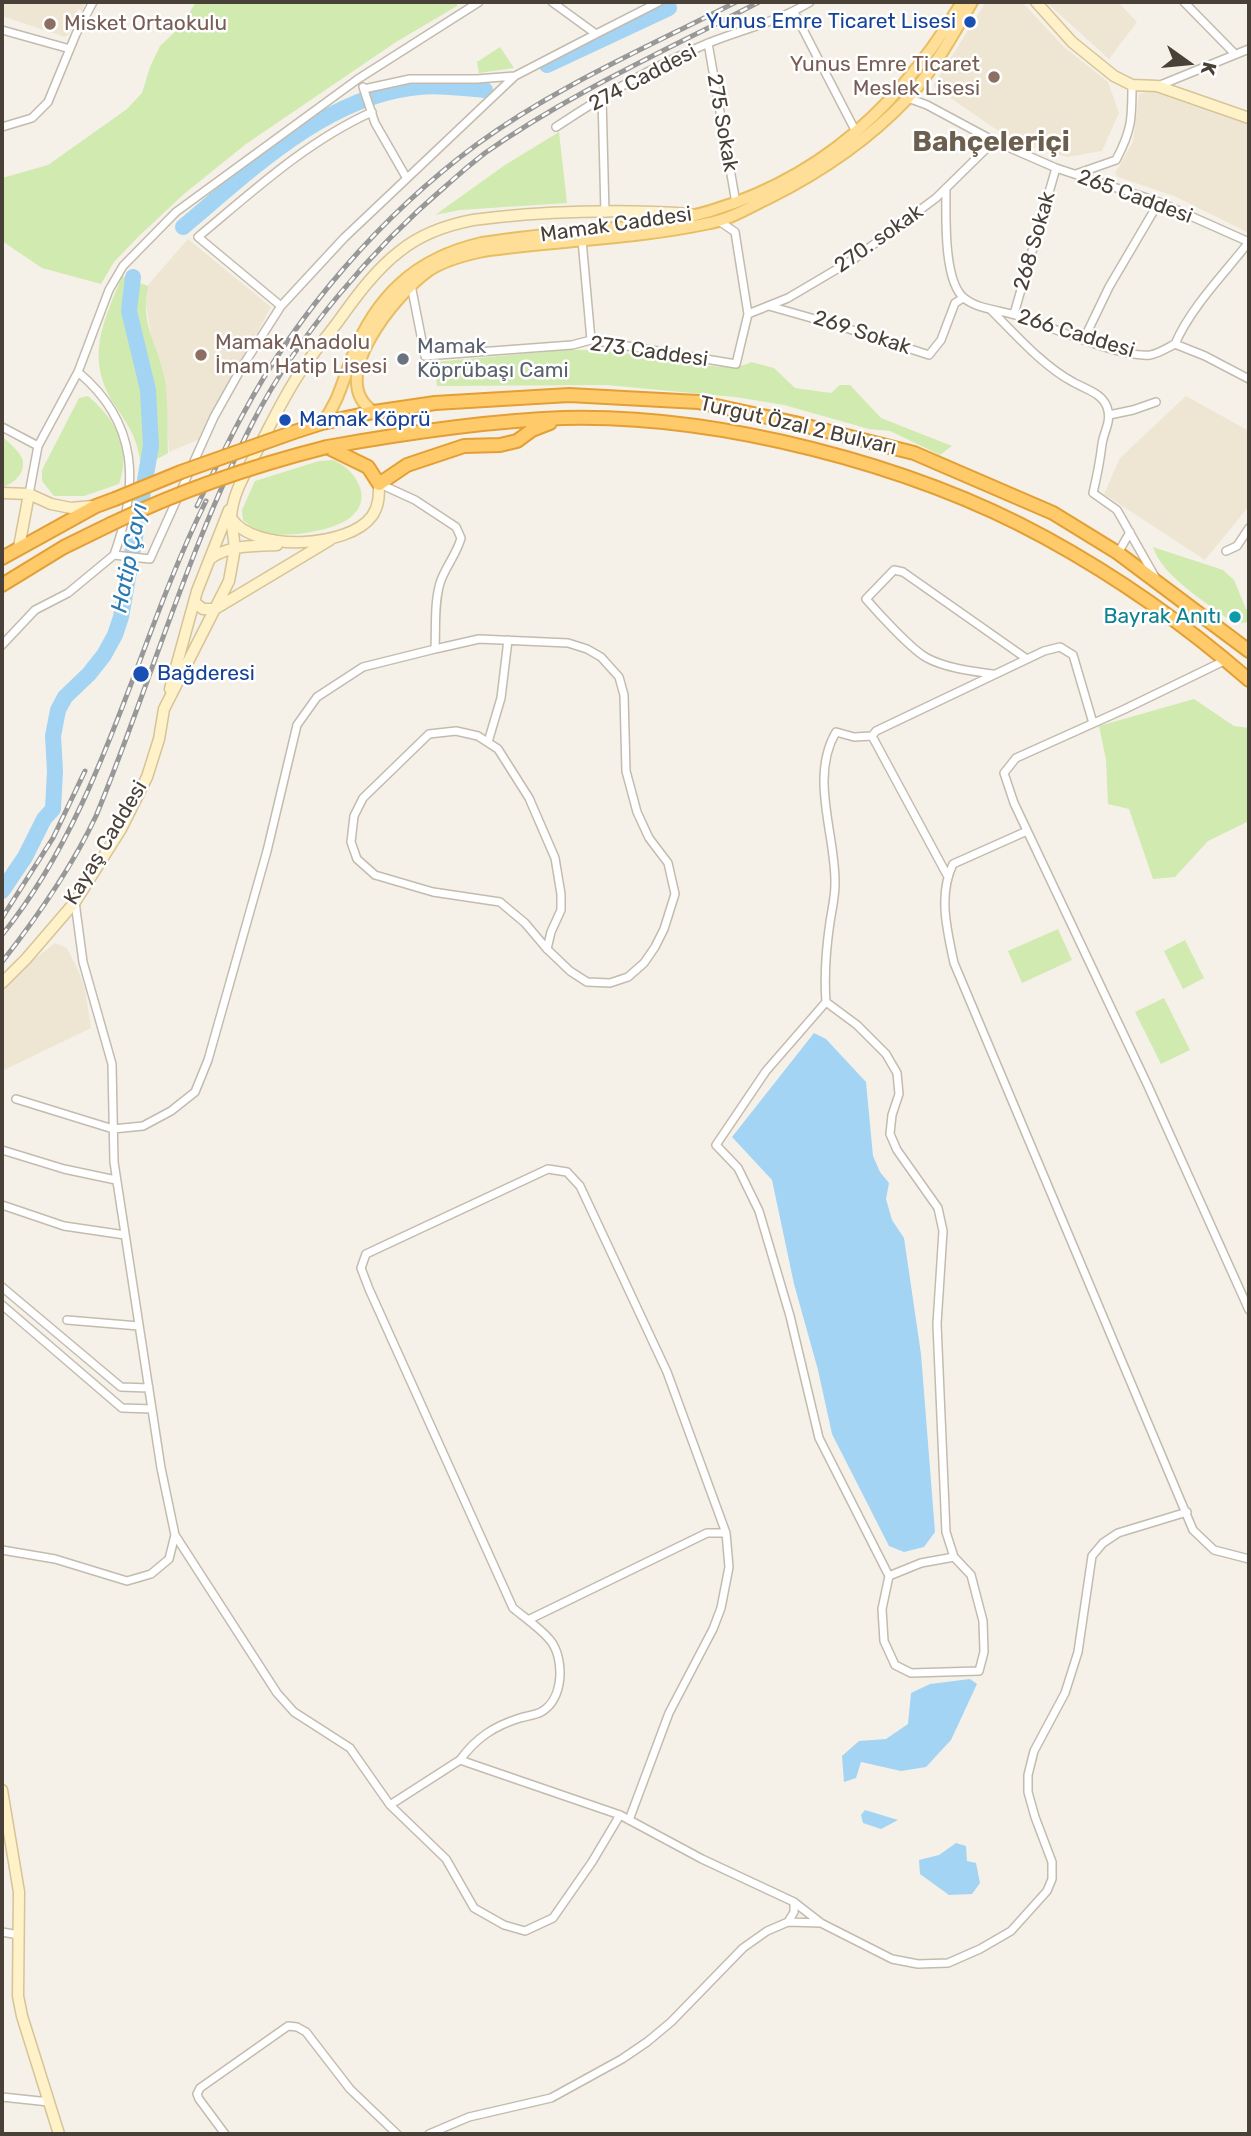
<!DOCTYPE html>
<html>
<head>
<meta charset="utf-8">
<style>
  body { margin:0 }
  #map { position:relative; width:1251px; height:2136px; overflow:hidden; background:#f5f1e8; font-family:Rubik,sans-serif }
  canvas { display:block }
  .frame { position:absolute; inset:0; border:4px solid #494137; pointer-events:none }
  .north { position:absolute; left:1153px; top:28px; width:70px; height:70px; -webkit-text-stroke:5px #fff; paint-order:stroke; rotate:105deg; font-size:19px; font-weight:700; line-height:28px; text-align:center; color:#494137 }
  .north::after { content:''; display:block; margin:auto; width:24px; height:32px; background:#494137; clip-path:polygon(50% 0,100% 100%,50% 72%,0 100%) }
</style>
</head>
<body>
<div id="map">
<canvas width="1251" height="2136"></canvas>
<div class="frame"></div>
<div class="north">K</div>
</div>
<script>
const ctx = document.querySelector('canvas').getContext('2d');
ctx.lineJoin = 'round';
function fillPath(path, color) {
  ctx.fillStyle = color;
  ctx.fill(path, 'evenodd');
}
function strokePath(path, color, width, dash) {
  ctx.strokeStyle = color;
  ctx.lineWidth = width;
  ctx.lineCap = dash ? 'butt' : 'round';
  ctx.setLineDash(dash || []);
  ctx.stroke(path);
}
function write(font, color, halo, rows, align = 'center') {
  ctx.font = font + ' Rubik,sans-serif';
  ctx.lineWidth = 5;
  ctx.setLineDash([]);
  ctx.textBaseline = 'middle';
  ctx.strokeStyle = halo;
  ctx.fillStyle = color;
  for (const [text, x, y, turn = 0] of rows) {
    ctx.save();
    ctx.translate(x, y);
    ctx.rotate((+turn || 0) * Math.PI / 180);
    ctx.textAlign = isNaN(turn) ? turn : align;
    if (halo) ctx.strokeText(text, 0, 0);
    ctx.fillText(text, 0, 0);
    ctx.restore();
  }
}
fillPath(new Path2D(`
  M5,2H86L82,11L78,9L70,32L65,37L2,16Z
  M986,2H1022L1064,47L1108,82L1119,113L1102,151L1068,157L1016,143L933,86Z
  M1046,2H1118L1137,22L1109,59Z
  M1150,91L1249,125V233L1174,196L1118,177L1115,173L1133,142L1139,94Z
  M188,239L271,307L200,439L169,452L164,373L151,337L146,304L147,286Z
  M1186,396L1249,431V506L1205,560L1104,494L1120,458Z
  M55,943L67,948L79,972L85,989L91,1028L2,1071V990L27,965Z`), '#eee6d2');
fillPath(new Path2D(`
  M196,2H457V6L396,42L246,144L184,194L138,237L114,262L101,284L42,268L2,241V178L48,165L127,109L142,93L150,67L160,46L182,25Z
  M500,47L514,68L479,73L477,62Z
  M559,132L567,203L460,210L435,215L505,165Z
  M122,276L148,286C141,325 154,337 163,371C169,392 167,430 168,453L141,468C138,438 130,428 114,404C85,357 103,324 122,276Z
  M565,350C594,349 624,353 653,357C676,360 732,374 751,362L774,368L795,388L831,393L840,385H850L881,418L952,446L940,455L890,431L869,429L784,405L735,397L606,385L437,386L434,362Z
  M88,396C116,420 132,448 119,484L84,496H54L42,481V470L79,398Z
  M2,436C8,442 18,450 22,458C27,472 14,484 2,487Z
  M333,460C354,468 374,497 352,516C336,531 288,538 267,533C258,531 251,527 243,520L242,510L255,481L319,461Z
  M1153,547L1223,570L1234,580L1246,609H1249V622L1235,624C1209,604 1162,577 1153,547Z
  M1194,699L1234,726L1249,728V821L1208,841L1175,877L1153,879L1129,809L1108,804L1106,760L1099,726Z
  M1058,929L1072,960L1022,983L1008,951Z
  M1185,940L1204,978L1183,989L1164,951Z
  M1164,998L1190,1050L1161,1064L1135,1012Z`), '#d1eab0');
fillPath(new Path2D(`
  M814,1033L826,1039L866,1082L873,1156L880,1172L889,1183L886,1199L892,1220L904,1238L921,1354L935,1532L924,1547L904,1552L889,1546L832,1434L818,1370L794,1284L772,1180L732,1137Z
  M970,1679L977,1684L951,1740L926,1767L901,1771L861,1762L856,1778L844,1782L842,1756L859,1741L886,1739L908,1724L911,1693L930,1684Z
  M865,1810L898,1820L881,1829L863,1823L861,1815Z
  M956,1843L966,1846L967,1861L976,1863L980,1883L972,1894L949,1895L920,1874L919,1860L939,1855Z`), '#a3d4f3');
strokePath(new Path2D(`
  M547,65L669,8
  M183,227C249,172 322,100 410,88C435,84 460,88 485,90
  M2,891L25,857L44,819L53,809L55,771L53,736L58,710L65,697L89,674L104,655L115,635L121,617L151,446L148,390L129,311L133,277`), '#a3d4f3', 16);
const street = new Path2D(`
  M1184,2L1235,54
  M794,12L856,132
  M2,30L70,49
  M596,34L659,2
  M708,43L736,203
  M1158,86L1249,49
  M363,87L375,123L406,177
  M364,89L410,79H477L515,76L596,34L552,2
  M602,97L605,213
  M908,98L927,105L994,141L1056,168L1159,202L1249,242
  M2,127L32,118L48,102L76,34L93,2
  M556,127C604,95 657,64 711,42C744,29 779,21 810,2
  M1076,174L1116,160C1132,130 1132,118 1132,85
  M946,188C946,214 943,281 964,298C977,309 999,310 1015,315C1048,325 1118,358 1150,355C1158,354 1167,348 1175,344C1191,307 1224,274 1249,242
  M582,240L591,340
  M411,285L425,356L572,345L591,340L736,364L748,314L735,232L719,221
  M281,306L198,237C252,192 307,141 372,112
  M769,306L843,327L929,355L941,340L955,303L963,298
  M991,310C1015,334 1043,366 1073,382C1085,389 1102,393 1107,407C1112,421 1104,431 1102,444C1100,461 1097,476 1093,493L1117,510L1155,577
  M748,314L788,298L854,259L936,198L994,141
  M1014,314L1056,168
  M1084,339L1109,287L1159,202
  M1175,344L1205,356L1249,379
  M78,372C139,423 139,485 114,555
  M1109,415L1133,410L1156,402
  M2,427L38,446
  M380,484L415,500L456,527L461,538C457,554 445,567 440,583C434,604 436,627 435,649L479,639L568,643L587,649L601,657L619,677L624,695L626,771L637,812L649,838L668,863L675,894L664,929L655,947L644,963L628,977L610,983L587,982L570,971L547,949L525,923L500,902L433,892L375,875L357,859L351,842L354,816L363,798L429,734L456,731L478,736L498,749L529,798L555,858L561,894V910L551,932L547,949
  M29,494L38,446L78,372L109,290L123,266L176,212L358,79L479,2
  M1226,551L1237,546L1249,528
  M1118,553L1130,532
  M2,645L35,610L68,593L114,555L150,559L214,417L242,367L281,306L344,238L515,76
  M1226,660L1125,709L1016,758L1004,773L1014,803L1148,1086L1249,1310
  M992,674C971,671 946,668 927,658C912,650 878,613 866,599L894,570L903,572L1027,659
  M488,742L501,698L508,640
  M1027,831L953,864C938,895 947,930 954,963L1193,1530L1214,1550L1249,1559
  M947,875L872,736L876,731L1044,651L1060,647L1073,655L1093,723
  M826,1002L857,1025L886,1054L897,1073L899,1094L892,1115L890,1134L897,1150L938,1208L943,1231L937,1324L946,1532L954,1557L971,1575L983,1621L984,1652L979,1671L911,1673L895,1665L884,1641L882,1609L889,1576L819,1438L790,1316L759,1211L738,1168L716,1145L766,1071L826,1002C824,975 826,949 830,922C832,909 835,897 835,884C836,835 809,778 836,732L854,737L872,736
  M16,1099L113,1129L143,1126L171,1111L195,1092L208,1060L267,851L297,725L317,697L363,667L435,649
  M2,1150L64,1169L116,1180
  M2,1205L64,1226L125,1235
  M2,1287L121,1387L149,1388
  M2,1305L122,1408L152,1409
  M67,1320L139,1326
  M175,1535L277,1693L294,1712L350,1748L390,1805L446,1859L474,1908L504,1925L525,1931L553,1918L592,1862L620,1815
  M2,1550L55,1559L127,1581L151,1574L169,1559L175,1535L161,1468L114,1162L112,1064L83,962L75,902
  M889,1576L921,1563L954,1557
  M528,1620L707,1533H726
  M460,1760C476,1738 494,1726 520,1718C527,1716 535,1715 541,1712C564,1700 565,1658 550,1640C540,1628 525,1618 513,1608L369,1289L361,1268L366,1254L548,1169L567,1172L580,1186L667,1372L726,1533L729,1567L721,1608L713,1629L669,1713L629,1820
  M390,1805L460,1760L620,1815L702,1859L794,1902L821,1923L892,1959L918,1964L948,1963L980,1949L1011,1931L1047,1891L1052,1879V1862L1035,1817L1028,1792V1775L1034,1751L1065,1693L1078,1652L1092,1556L1103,1543L1118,1533L1187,1512
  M788,1922L821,1923
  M2,1932L19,1935
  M2,2097L49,2102
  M225,2134L199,2099L197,2094L200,2088L288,2026L297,2027L306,2032L350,2089L397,2134
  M429,2134L469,2117L551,2098L622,2059L647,2042L671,2022L743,1948L767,1931L788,1922L794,1912V1902`);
const secondary = new Path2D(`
  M1036,2L1072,42L1114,76L1132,85L1157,86L1249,118
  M379,484C379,496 379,506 372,516C349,548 254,553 231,518C232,493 247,471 258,449C271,424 283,398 299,374C310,357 324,340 337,323C355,298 375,270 400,251C421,234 447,225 473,220C540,211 623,209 691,214
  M2,493L29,494L51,504L71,508L93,506
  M19,547L29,494
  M211,558C230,545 255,546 277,545
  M194,602L203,609H215L330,540
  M170,689L197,591L229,510
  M2,983L26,959L75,902L121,829L147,777L159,739L164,709L229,581L235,548L231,518
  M2,1790L19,1892L18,1996L22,2016L59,2134`);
const primary = new Path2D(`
  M374,412C324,380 396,294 428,271C444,260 464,255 483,251C558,240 636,239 710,223C731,219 750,207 769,198C819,173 868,140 907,99C933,71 953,35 972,2
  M322,423C338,403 342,383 351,360C375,296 416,258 482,243C522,237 562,233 603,229C622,227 642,227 661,223C799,197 891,121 962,2`);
const highway = new Path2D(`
  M294,432L322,423L374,412L435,403L569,395L698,402L795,423L914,453L1053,513L1118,553L1249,651
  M327,447C405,433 484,421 563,418C717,414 911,464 1046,538C1119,578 1187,626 1249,680
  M327,447L368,467L379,484L407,465L464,446L500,445L517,441L532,430L550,423
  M2,558L96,506L115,499
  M2,585L64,547L111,524`);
strokePath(street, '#c4bbae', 10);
strokePath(secondary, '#d6c497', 13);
strokePath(primary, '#e8be63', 14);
strokePath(highway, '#e39f35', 16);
strokePath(street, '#fff', 7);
strokePath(secondary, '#fff1c8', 10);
strokePath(primary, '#ffdf97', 10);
strokePath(highway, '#ffca69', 12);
const rail = new Path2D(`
  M197,506C212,476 226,445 242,416C297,312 382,215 476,145C555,87 648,47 736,2
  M2,918L53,838L85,771
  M2,935C104,809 135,644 206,501
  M2,962C38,916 71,869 96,816C150,685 188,548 253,422C297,336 374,247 447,185C459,174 472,163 485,153C570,93 667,50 759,2`);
strokePath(rail, '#989898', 5);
strokePath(rail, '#fff', 2.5, [8]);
const highwayBridge = new Path2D(`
  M115,499L181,472L294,432
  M111,524C181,490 252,466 327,447`);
strokePath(highwayBridge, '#e39f35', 16, []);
strokePath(highwayBridge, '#ffca69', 12);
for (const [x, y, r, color] of [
  [970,22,7,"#1a4fb4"],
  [50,24,7,"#8d6e63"],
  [994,77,7,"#8d6e63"],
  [201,355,7,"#8d6e63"],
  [403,359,7,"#6b7280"],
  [285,420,7,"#1a4fb4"],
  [1235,617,7,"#0f9aa8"],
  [141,674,9,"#1a4fb4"]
]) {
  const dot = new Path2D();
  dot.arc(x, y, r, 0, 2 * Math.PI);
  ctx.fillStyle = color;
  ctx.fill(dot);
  strokePath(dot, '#fff', 2.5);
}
write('21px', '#164399', '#fff', [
  ["Yunus Emre Ticaret Lisesi",956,22,"right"],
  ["Mamak Köprü",299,420],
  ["Bağderesi",157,674]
], 'left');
write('21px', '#785e54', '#fff', [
  ["Misket Ortaokulu",64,24],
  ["Yunus Emre Ticaret",980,65,"right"],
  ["Meslek Lisesi",980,89,"right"],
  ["Mamak Anadolu",215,343],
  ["İmam Hatip Lisesi",215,367]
], 'left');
write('21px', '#494137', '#fff', [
  ["274 Caddesi",643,78,-28],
  ["275 Sokak",722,123,80],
  ["265 Caddesi",1135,197,20],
  ["Mamak Caddesi",616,225,-8],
  ["270. sokak",879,239,-35],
  ["268 Sokak",1035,241,-74],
  ["269 Sokak",862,333,18],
  ["266 Caddesi",1076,334,17],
  ["273 Caddesi",649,352,8],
  ["Turgut Özal 2 Bulvarı",798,426,13],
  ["Kayaş Caddesi",106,843,-59]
]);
write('21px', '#5b616d', '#fff', [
  ["Mamak",417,347],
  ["Köprübaşı Cami",417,371]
], 'left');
write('21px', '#0d838f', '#fff', [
  ["Bayrak Anıtı",1221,617]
], 'right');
write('italic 23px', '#2a7ab1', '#fff', [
  ["Hatip Çayı",130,558,-79]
]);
write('bold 28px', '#6c5f4d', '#fff', [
  ["Bahçeleriçi",991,143]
]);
</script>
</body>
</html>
